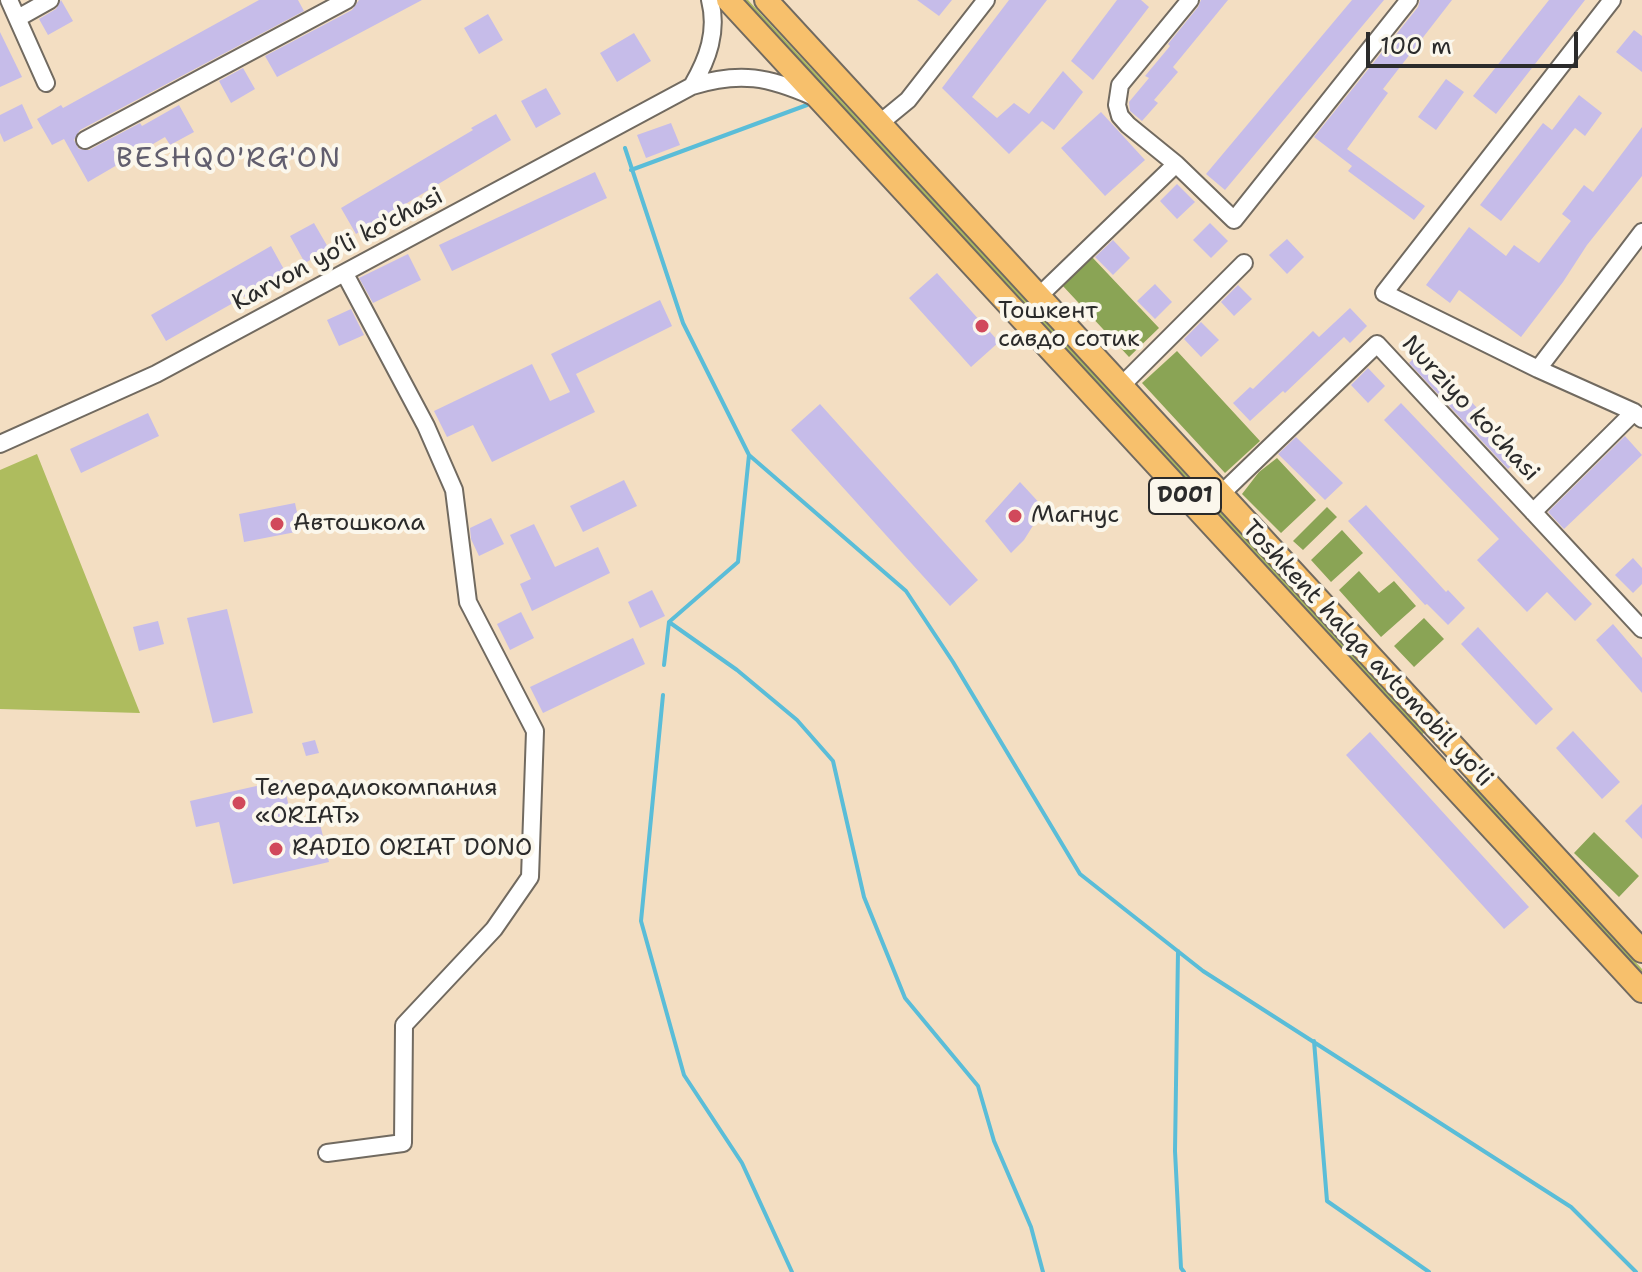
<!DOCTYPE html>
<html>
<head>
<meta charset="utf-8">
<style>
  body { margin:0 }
  #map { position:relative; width:1642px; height:1272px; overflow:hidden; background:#f3dec2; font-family:"Shantell Sans",sans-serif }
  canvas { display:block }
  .scale { position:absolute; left:1366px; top:32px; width:212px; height:36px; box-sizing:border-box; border:4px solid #2b2b2b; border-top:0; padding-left:10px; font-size:24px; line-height:28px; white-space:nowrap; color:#2b2b2b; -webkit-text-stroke:6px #fbf7ec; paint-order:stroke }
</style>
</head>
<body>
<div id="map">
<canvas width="1642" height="1272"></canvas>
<div class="scale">100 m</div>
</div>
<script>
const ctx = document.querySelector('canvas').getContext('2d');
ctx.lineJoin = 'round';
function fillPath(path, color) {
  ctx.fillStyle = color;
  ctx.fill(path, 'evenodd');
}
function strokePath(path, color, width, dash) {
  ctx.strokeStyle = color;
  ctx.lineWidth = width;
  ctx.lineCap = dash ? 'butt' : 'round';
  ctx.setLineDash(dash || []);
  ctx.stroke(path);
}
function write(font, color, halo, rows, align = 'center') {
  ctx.font = font + ' "Shantell Sans",sans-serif';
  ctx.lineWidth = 8;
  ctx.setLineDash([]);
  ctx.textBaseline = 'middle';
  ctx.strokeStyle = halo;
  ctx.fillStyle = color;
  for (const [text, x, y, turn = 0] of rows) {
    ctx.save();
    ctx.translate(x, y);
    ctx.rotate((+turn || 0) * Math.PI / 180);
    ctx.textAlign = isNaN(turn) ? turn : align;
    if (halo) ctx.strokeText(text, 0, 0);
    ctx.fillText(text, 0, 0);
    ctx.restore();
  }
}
fillPath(new Path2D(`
  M736,0H748L1425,732L1418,738Z
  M37,454L140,713L0,709V470Z
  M1468,780L1642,969V982L1462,786Z`), '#aebc5e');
fillPath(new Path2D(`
  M1092,257L1159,328L1129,357L1062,285Z
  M1177,351L1260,441L1225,473L1142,383Z
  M1277,458L1316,500L1281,533L1242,494L1259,472Z
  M1327,507L1337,517L1303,550L1293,541Z
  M1342,530L1363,553L1331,582L1311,560Z
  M1359,571L1379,593L1394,581L1416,606L1381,637L1339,590Z
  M1424,618L1444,639L1414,667L1394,646Z
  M1594,832L1639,876L1619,897L1574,853Z`), '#8aa455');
strokePath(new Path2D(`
  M625,148L683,323L749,455L906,591L953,662L1080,874L1203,971L1571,1207L1636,1272
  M631,170L807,105
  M669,622L737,670L797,720L833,761L864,897L905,998L978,1086L994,1141L1031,1227L1043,1272
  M664,665L669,622L738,562L749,455
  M663,695L641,921L684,1075L742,1163L792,1272
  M1178,951L1175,1151L1181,1268L1184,1272
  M1314,1041L1327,1201L1429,1272`), '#5abdd8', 4);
fillPath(new Path2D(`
  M61,0L73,21L48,35L39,19L56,9Z
  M259,0H298L304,11L80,130L74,140L79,149L89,150L140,123L142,126L179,105L194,132L170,145L165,137L88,182L64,139L52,145L37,119L61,105L63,108Z
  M359,0H422L277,77L265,56L352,10Z
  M917,0H952L939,16Z
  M1009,0H1047L972,97L997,118L1014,103L1029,114L1063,71L1083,92L1054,130L1042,121L1009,154L942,88Z
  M1117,0H1141L1149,7L1093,80L1071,61Z
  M1201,0H1228L1173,67L1178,72L1154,100L1158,103L1142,121L1130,111L1129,102L1149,78L1145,76L1170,46L1168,44L1198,7Z
  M1352,0H1384L1225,190L1206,174Z
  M1420,0H1452L1383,89L1388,93L1347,149L1425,206L1414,220L1348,171L1352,166L1314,137L1418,7Z
  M1549,0H1585L1496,114L1473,96Z
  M488,14L503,40L479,54L464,28Z
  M1634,30L1642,36V72L1616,52Z
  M0,32L22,77L0,87Z
  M634,33L651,61L617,82L600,53Z
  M243,68L255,89L231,103L219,81Z
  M1446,79L1464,92L1436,130L1418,117Z
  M546,88L561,114L536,128L521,101Z
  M1579,95L1602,113L1585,136L1575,128L1501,221L1480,205L1543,123L1552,130Z
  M22,104L33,128L4,142L0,133V115Z
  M1101,112L1145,160L1105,196L1061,148Z
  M496,114L511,140L356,234L341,208L473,130L471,128Z
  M671,123L680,145L646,158L637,135Z
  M1642,127V176L1587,245L1563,282L1521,337L1459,290L1450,303L1426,285L1469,227L1506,256L1514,245L1539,263L1571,221L1562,214L1584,185L1593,192Z
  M595,172L607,198L452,271L439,245Z
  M1177,184L1195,202L1177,219L1160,201Z
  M314,223L329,249L305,263L290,236Z
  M1210,223L1228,241L1211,258L1193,240Z
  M1287,239L1304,257L1287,274L1269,255Z
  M1113,240L1130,258L1113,275L1095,257Z
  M271,246L286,273L166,341L151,315Z
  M408,254L421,280L373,303L359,278Z
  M937,273L999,342L971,367L909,298Z
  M1155,284L1172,302L1155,319L1137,301Z
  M1238,285L1252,299L1234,316L1221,302Z
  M660,300L672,326L576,374L595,412L492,462L473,425L447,437L434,411L532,364L550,401L570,392L551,354Z
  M1350,308L1367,326L1350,343L1344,337L1285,393L1283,391L1250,421L1233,403L1250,387L1253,389L1313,331L1319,337Z
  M351,309L364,335L339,346L327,320Z
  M1201,322L1219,340L1201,357L1184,339Z
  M1423,349L1521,456L1508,469L1409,363Z
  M1368,368L1385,386L1368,403L1351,385Z
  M1401,403L1592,604L1575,621L1547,592L1527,612L1477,560L1499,539L1384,420Z
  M820,404L978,580L950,606L791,430Z
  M148,413L159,436L81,473L70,449Z
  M1625,436L1642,455L1564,529L1548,512Z
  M1296,437L1343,483L1325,500L1278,454Z
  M624,480L637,506L583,532L570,506Z
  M1020,482L1044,508L1024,540L1011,553L985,521Z
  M295,503L301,531L244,542L239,514Z
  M1366,505L1446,592L1448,590L1465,608L1448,625L1427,604L1425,605L1348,521Z
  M491,518L504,544L479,556L471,539L470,528Z
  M534,524L555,567L598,547L610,573L532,611L520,584L531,579L510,535Z
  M1633,558L1642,568V584L1633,593L1615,575Z
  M652,590L665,616L640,628L628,602Z
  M227,609L253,713L213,723L187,618Z
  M521,612L534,638L510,650L497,624Z
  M158,621L164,644L139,651L133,627Z
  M1613,624L1642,658V693L1596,640Z
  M1478,627L1553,709L1536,725L1461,644Z
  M633,638L645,664L543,713L530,687Z
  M1573,731L1620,782L1602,799L1556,748Z
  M1370,732L1529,907L1504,929L1346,755Z
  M315,740L319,753L306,756L302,743Z
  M283,780L292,821L318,815L329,862L233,884L219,822L196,827L190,801Z
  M1642,804V839L1625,821Z`), '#c6bce9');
const minor = new Path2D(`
  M9,0L46,83
  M1190,0L1120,85L1117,105L1120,116L1128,125L1176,164L1234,220L1409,0
  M1612,0L1384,293L1538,369L1634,412L1642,419
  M18,18L50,0
  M692,86C708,59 718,31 710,0
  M880,123L908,100L986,0
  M85,140L347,0
  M1039,296L1176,164
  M1538,369L1642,232
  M1121,386L1244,263
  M0,444L156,374L692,86C740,71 769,77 814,97
  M1221,494L1377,344L1642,629
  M1533,512L1634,412
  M327,1153L403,1143L404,1025L494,929L530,877L535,731L468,602L454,490L426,426L345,274`);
const highway = new Path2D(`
  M728,0L1642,991
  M766,0L1642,951`);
strokePath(minor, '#716a60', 20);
strokePath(highway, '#716a60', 26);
strokePath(minor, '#fff', 16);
strokePath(highway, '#f7c06c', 22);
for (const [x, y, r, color] of [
  [982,326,8,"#d1495b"],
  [1015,516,8,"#d1495b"],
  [277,524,8,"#d1495b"],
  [239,803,8,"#d1495b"],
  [276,849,8,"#d1495b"]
]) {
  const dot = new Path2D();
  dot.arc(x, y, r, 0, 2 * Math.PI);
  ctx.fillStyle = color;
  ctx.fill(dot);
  strokePath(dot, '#fbf7ec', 3);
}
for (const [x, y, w] of [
  [1185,496,72]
]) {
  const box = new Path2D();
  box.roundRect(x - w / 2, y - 18, w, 36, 6);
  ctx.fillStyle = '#fbf7ec';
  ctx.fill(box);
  strokePath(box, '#2b2b2b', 2);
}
write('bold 22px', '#2b2b2b', null, [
  ["D001",1185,496]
]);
write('24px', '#2b2b2b', '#fbf7ec', [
  ["Karvon yo‘li ko'chasi",338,250,-28],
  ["Nurziyo ko'chasi",1470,409,47],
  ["Toshkent halqa avtomobil yo'li",1367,654,47]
]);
write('24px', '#2b2b2b', '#fbf7ec', [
  ["Тошкент",998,312],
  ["савдо сотик",998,340],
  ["Магнус",1031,516],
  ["Автошкола",293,524],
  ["Телерадиокомпания",255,789],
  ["«ORIAT»",255,817],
  ["RADIO ORIAT DONO",292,849]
], 'left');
ctx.letterSpacing = '2px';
write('28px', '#615e6e', '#fbf7ec', [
  ["BESHQO'RG'ON",229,160]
]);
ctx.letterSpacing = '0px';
</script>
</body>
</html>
